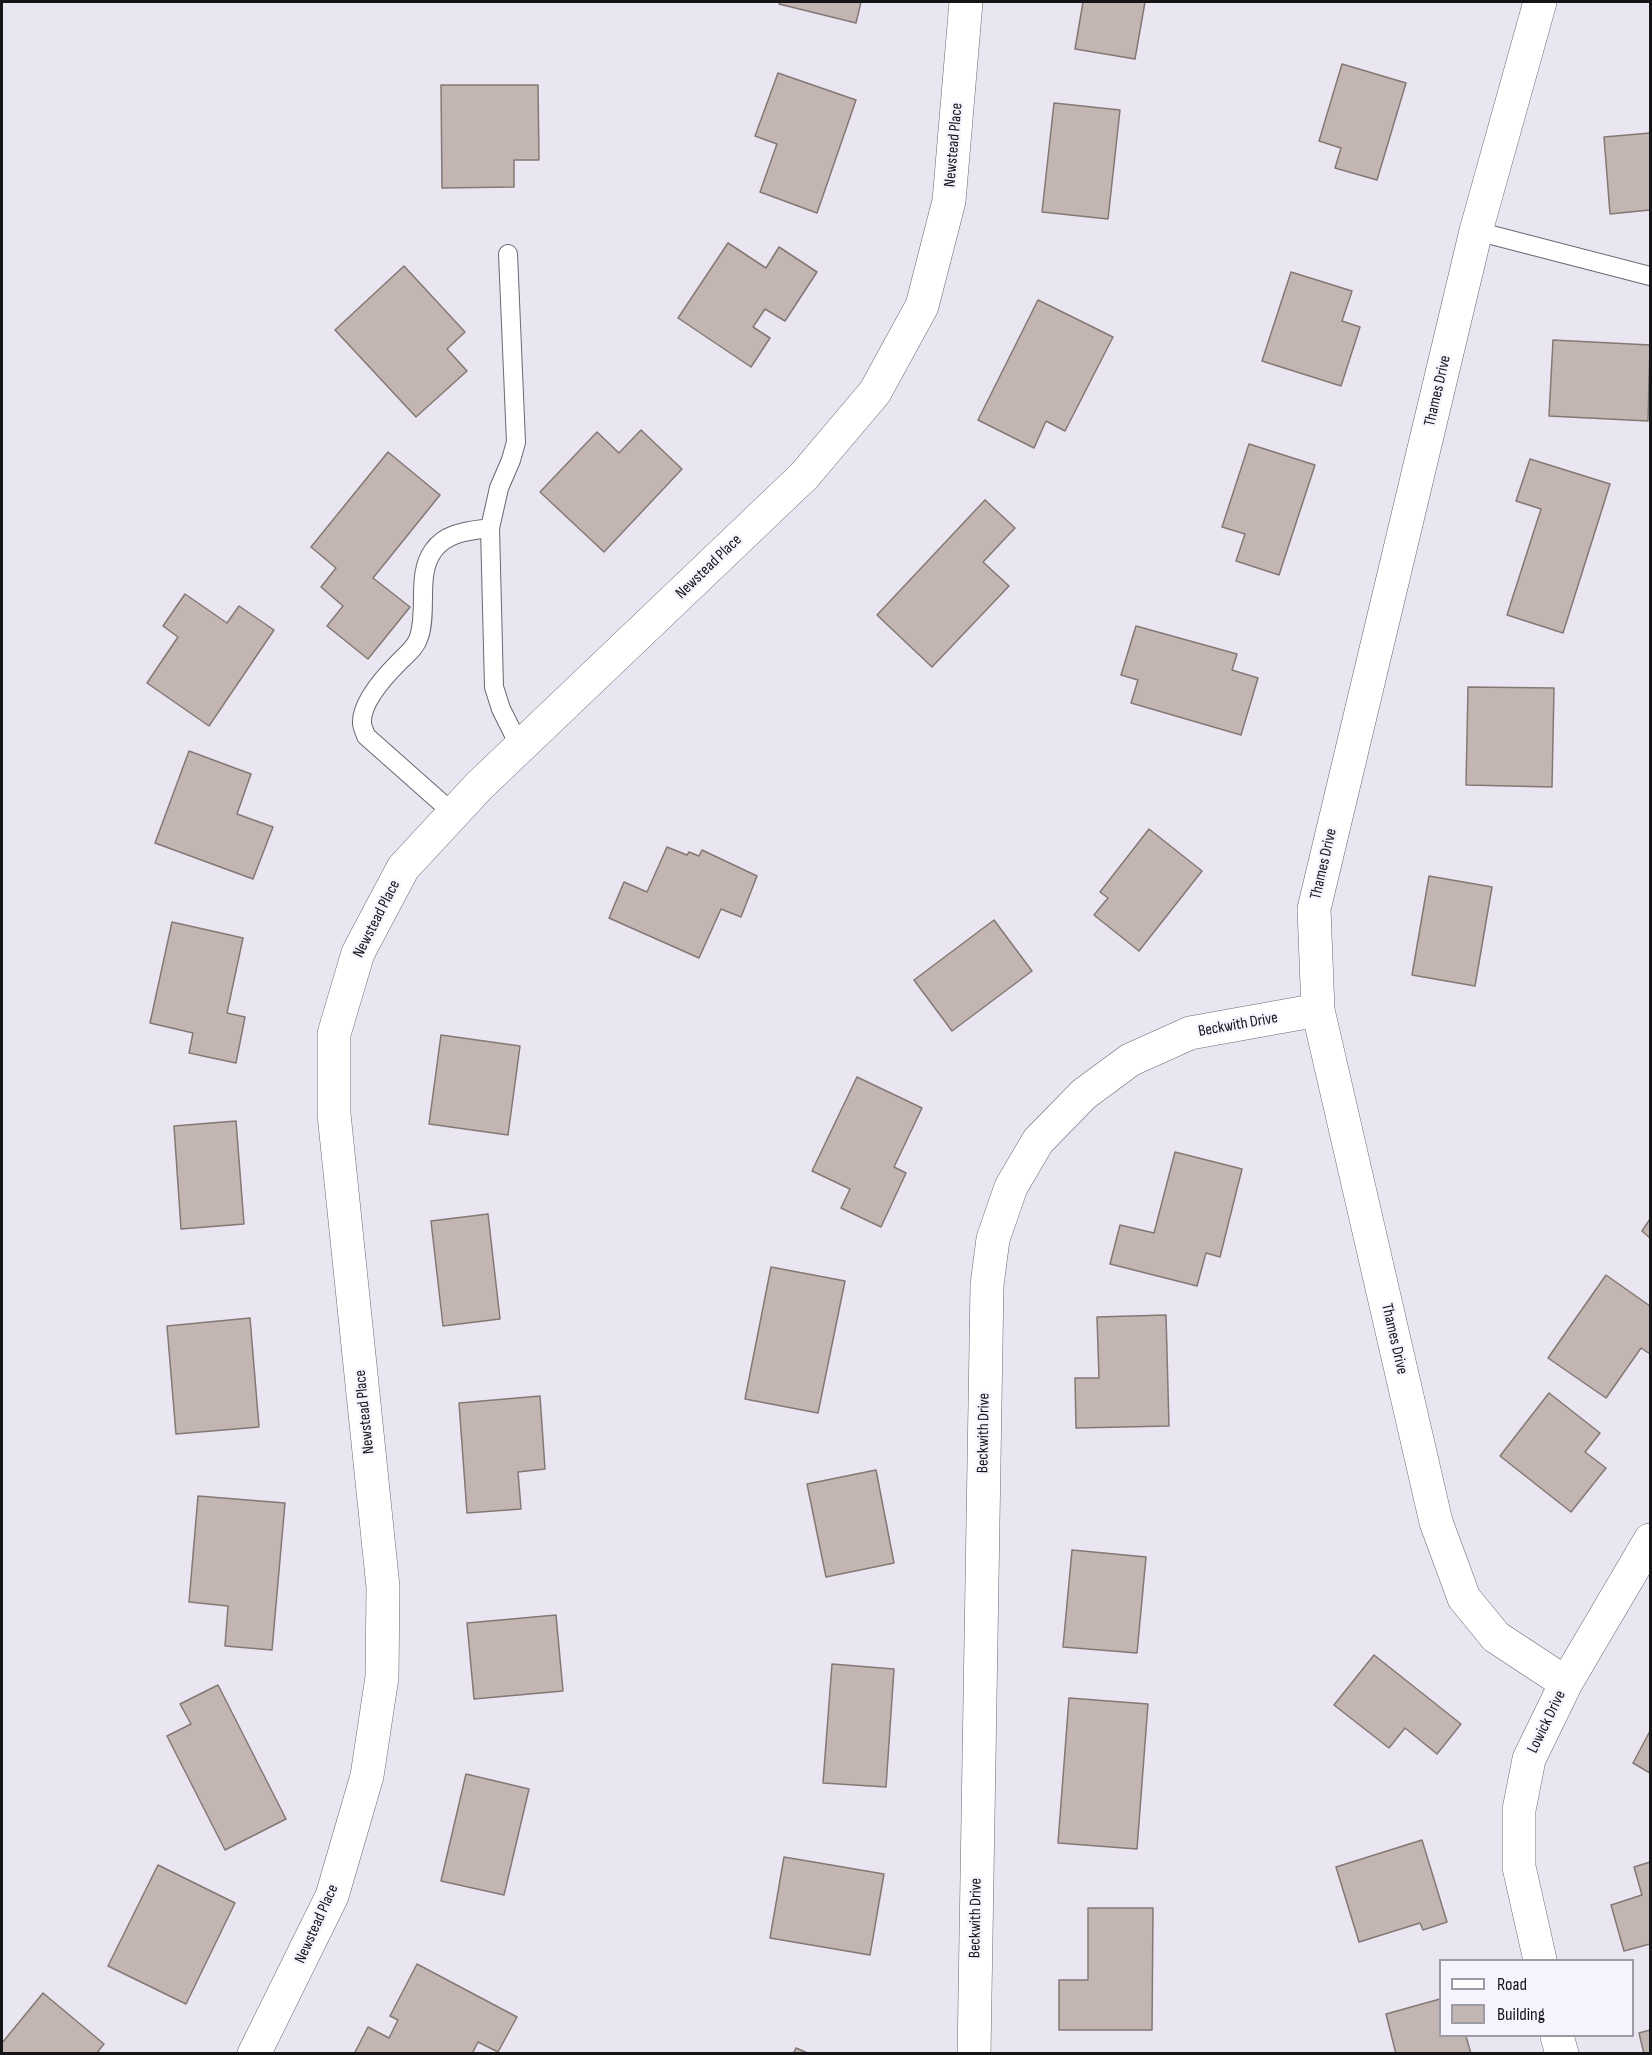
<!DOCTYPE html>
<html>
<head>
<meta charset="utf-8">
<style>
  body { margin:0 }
  #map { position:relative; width:1652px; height:2055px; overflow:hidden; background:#e9e5f1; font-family:"Sofia Sans Condensed",sans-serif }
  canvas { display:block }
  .frame { position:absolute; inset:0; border:3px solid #151417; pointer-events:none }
  .legend { position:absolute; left:1439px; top:1959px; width:195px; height:78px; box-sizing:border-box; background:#f6f3fe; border:2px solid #9c9aa2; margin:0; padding:8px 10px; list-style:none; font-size:18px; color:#151417 }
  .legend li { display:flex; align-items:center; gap:12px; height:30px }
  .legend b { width:30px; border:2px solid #9c9aa2 }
</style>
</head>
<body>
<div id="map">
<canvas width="1652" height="2055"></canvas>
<div class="frame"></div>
<ul class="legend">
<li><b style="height:8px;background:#fff"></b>Road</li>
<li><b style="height:16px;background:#c3b6b2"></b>Building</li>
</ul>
</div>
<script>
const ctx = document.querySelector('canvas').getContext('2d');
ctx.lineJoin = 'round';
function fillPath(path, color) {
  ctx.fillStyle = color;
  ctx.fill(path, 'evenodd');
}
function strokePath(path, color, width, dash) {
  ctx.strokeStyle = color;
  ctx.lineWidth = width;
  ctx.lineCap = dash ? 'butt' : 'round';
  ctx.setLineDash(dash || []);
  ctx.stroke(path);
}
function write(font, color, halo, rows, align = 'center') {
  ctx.font = font + ' "Sofia Sans Condensed",sans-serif';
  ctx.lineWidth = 4.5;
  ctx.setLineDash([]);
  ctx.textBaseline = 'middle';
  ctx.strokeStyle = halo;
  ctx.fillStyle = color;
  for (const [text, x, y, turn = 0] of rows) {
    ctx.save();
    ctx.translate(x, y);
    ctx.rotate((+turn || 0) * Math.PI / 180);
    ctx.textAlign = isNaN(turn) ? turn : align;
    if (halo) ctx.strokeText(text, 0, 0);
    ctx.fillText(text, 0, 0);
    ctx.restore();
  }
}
const building = new Path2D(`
  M780,2H861L856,23L779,4Z
  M1083,2H1145L1135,59L1075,49Z
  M1342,64L1406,83L1377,180L1335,168L1341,148L1319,141Z
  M778,73L856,100L817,213L760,192L777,144L755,136Z
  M441,85H538L539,160H514V187L442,188Z
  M1054,103L1120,110L1108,219L1042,212Z
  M1650,133V210L1610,214L1604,137Z
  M728,243L766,268L779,247L817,272L785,321L765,309L753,327L770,338L751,367L678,318Z
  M404,266L465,332L447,349L467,371L416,417L335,330Z
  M1291,272L1352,291L1342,321L1360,327L1341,386L1262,361Z
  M1038,300L1113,337L1065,431L1046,421L1034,448L978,420Z
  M1553,340L1650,345L1648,421L1549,416Z
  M641,430L682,469L604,552L540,492L597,432L619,453Z
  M1249,444L1315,465L1279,575L1236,561L1245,534L1222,527Z
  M388,452L440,495L373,578L410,607L368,659L327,626L343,606L321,587L336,568L311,547Z
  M1530,459L1610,484L1563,633L1507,615L1541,509L1516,501Z
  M985,500L1015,528L983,562L1009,586L932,667L877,615Z
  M185,594L227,623L239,606L274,630L209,726L147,683L178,637L163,626Z
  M1136,626L1237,654L1232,670L1258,678L1241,735L1131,703L1138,680L1121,675Z
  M1468,687L1554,688L1552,787L1466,785Z
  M189,751L251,774L237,814L273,827L253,879L155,843Z
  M1149,829L1202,871L1139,951L1094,915L1108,898L1100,892Z
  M667,847L687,855L689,852L699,856L702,850L757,876L741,917L721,909L699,958L609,918L624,882L647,892Z
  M1429,876L1492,887L1475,986L1412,975Z
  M994,920L1032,971L952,1031L914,980Z
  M172,922L243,938L227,1013L245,1017L236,1063L189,1053L193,1033L150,1023Z
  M441,1035L520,1046L508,1135L429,1124Z
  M857,1077L922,1108L894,1167L906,1173L881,1227L841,1208L850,1189L812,1171Z
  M236,1121L244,1224L181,1229L174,1126Z
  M1175,1152L1242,1169L1220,1257L1206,1253L1197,1286L1110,1264L1120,1225L1154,1233Z
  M488,1214L500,1319L443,1326L431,1221Z
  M1650,1219V1238L1642,1231Z
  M771,1267L845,1281L818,1413L745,1399Z
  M1606,1275L1650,1306V1354L1641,1348L1606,1398L1548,1358Z
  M1166,1315L1169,1426L1076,1428L1075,1378H1099L1097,1317Z
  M250,1318L259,1427L176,1434L167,1326Z
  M1549,1393L1600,1433L1585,1452L1606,1468L1571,1512L1500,1456Z
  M540,1396L545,1469L518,1472L521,1509L467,1513L459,1403Z
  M876,1470L894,1563L826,1577L807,1484Z
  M198,1496L285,1503L272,1650L225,1646L228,1606L189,1602Z
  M1072,1550L1146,1557L1137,1653L1063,1647Z
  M556,1615L563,1691L474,1699L467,1623Z
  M1374,1655L1461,1724L1437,1754L1405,1728L1389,1748L1334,1705Z
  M832,1664L894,1669L886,1787L823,1783Z
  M218,1685L286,1819L225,1850L167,1736L191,1724L180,1704Z
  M1069,1698L1148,1704L1137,1849L1058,1843Z
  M1650,1731V1773L1633,1763Z
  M466,1774L529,1789L504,1895L441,1881Z
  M1422,1840L1447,1922L1423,1930L1420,1923L1359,1942L1336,1867Z
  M784,1857L884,1874L870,1955L770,1938Z
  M1650,1862V1944L1624,1951L1611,1905L1642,1895L1634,1867Z
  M158,1865L235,1903L186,2004L108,1966Z
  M1088,1908H1153L1152,2030H1059V1980H1088Z
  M417,1964L517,2017L498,2052L478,2042L472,2054H354L368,2027L389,2038L398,2020L390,2016Z
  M43,1993L104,2044L96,2054H2V2043Z
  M1440,1999V2036H1466L1471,2054H1396L1386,2014Z
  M1650,2030V2054H1644L1639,2033Z
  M796,2048L810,2054H793Z`);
fillPath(building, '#c3b6b2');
strokePath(building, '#847874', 1.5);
const service = new Path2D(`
  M1476,231L1650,276
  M508,254L516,442L511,460L499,488L490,528L494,687L501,709L520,747
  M454,814L366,736C365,732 362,727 362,723C361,702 386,675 400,661C407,654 416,647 419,637C428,610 416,575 433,551C446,532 469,531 490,528`);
const minor = new Path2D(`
  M1540,2L1476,231L1314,909L1318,1010L1436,1522L1464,1598L1496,1637L1566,1683
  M1540,1960L1519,1867V1810L1529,1759L1566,1683L1650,1540
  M1557,2036L1562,2054
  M254,2054L332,1896L367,1776L382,1677L383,1587L334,1114V1034L358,953L403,868L479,786L804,476L875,392L922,306L949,201L966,2
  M974,2054L987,1285L993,1239L1011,1187L1038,1141L1084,1094L1130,1060L1190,1033L1318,1010`);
strokePath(service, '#6a6872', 20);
strokePath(minor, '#6a6872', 34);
strokePath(service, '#fff', 18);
strokePath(minor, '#fff', 33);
write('16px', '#151417', '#f6f3fe', [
  ["Newstead Place",954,145,-85],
  ["Thames Drive",1438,391,-77],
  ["Newstead Place",709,567,-44],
  ["Thames Drive",1324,864,-77],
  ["Newstead Place",377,919,-63],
  ["Beckwith Drive",1238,1025,-10],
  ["Thames Drive",1394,1339,77],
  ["Newstead Place",365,1412,-96],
  ["Beckwith Drive",984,1433,-89],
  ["Lowick Drive",1547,1722,-64],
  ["Beckwith Drive",976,1918,-89],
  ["Newstead Place",317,1924,-66]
]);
</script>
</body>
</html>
